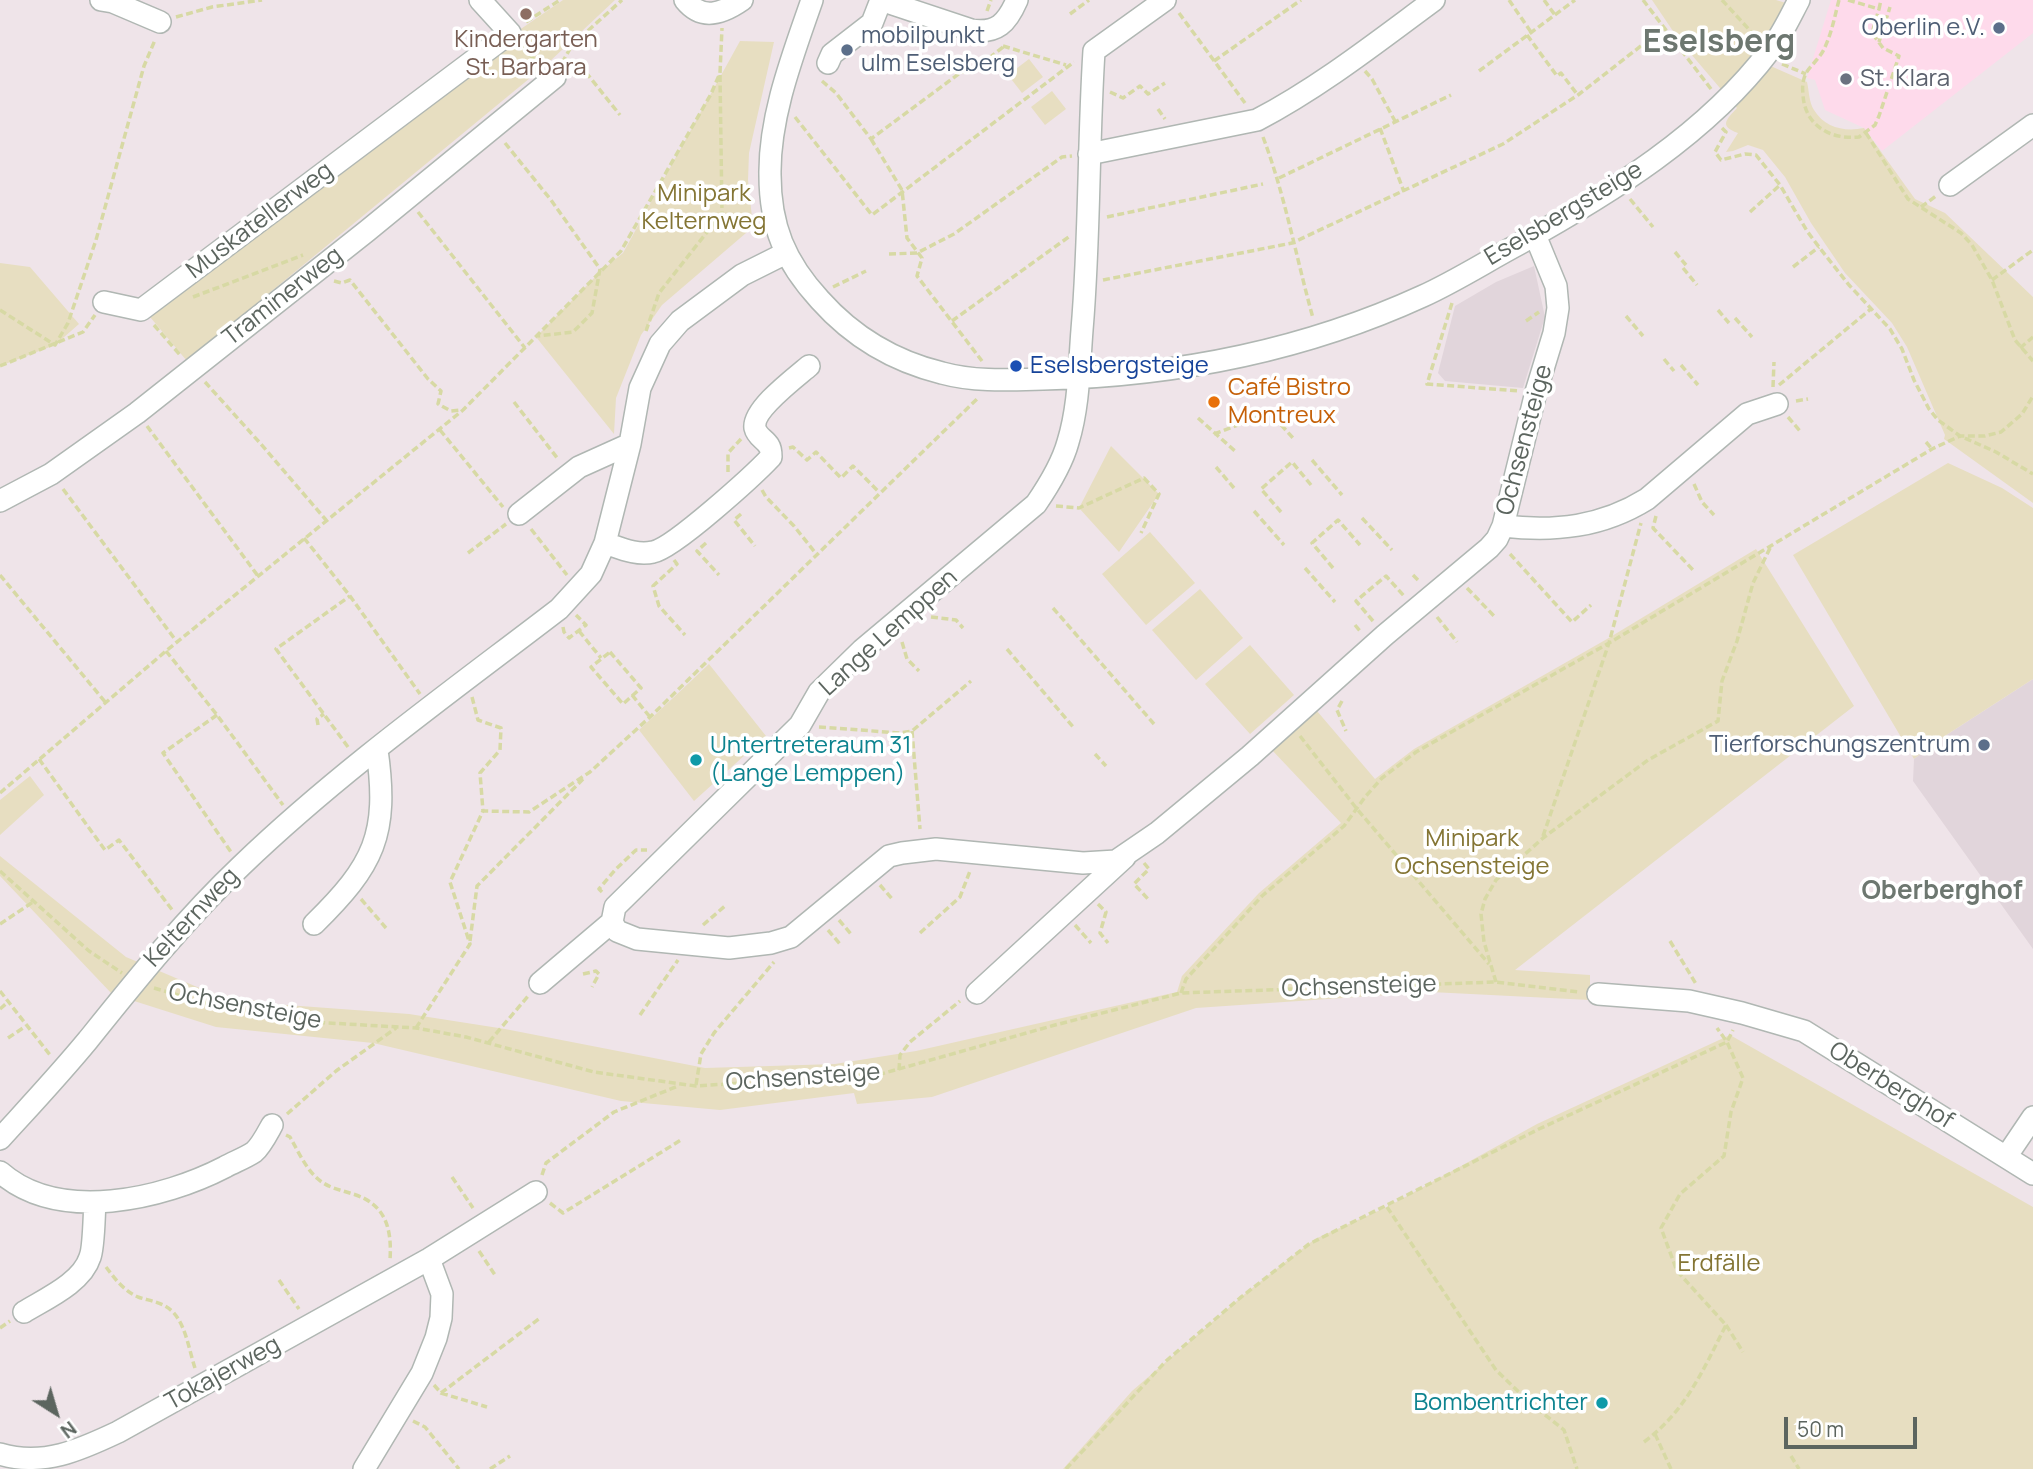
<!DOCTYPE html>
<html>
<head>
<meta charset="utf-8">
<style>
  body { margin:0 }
  #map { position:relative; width:2033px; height:1469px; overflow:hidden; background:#efe4e9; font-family:Manrope,sans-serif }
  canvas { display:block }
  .north { position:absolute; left:21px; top:1378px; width:70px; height:70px; -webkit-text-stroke:5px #fff; paint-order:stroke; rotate:143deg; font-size:19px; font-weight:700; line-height:28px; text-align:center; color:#5c655f }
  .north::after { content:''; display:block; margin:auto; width:24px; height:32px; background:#5c655f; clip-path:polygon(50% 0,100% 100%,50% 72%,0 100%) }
  .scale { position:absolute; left:1784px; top:1417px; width:133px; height:32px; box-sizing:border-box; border:4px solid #5c655f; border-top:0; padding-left:9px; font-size:21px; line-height:24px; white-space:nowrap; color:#5c655f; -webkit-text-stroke:5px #fff; paint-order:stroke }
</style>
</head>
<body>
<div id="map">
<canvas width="2033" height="1469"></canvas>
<div class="north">N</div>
<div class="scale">50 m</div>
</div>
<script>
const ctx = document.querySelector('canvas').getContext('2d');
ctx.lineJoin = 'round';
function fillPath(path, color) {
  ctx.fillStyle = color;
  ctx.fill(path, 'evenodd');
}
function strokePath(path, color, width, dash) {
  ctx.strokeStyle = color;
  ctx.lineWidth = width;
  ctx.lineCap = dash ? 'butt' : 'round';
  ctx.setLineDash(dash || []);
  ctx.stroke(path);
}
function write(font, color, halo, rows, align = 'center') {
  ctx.font = font + ' Manrope,sans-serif';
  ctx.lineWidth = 7;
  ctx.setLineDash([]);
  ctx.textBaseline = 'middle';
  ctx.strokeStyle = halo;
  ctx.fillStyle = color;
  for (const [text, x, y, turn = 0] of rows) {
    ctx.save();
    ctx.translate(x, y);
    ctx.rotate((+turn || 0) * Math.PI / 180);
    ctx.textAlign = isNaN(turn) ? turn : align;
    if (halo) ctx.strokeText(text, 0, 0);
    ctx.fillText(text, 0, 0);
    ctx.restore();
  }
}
fillPath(new Path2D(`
  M1831,0H2033V33L1882,151L1864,128L1825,110L1815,80L1807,78Z`), '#fedaeb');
fillPath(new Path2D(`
  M1534,266L1545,317L1523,388L1445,381L1438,373L1455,306L1496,282Z
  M2033,679V949L1913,781L1914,759L1934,743Z`), '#e1d5db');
fillPath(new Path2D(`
  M563,0H615L547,64L187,361L145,311L512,35Z
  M1652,0H1776L1786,3L1773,27L1750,57L1807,82C1809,90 1809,103 1814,110C1825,128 1845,132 1864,128L1915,199L1945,213L2033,297V503L1944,439L1945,435L1907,347L1892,323L1845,273L1811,223L1785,177L1763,150L1748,145L1733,151L1726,152L1738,133C1718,126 1727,119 1737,108L1679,40Z
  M740,41L774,42L749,153L748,180L753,227L662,305L641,335L616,398L614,434L536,337L601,271L623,253Z
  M1029,59L1043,77L1022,93L1008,75Z
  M1052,91L1066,109L1045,125L1031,107Z
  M0,263L30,267L79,324L55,345L0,366Z
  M1111,446L1159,494L1119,552L1079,508Z
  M1948,463L2002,488L2033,508V679L1934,743L1914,759L1793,555Z
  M1150,532L1195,583L1146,625L1102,574Z
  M1756,549L1854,706L1515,970L1590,975V1000L1431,992L1196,1008L932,1097L857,1104L854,1093L720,1110L621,1101L373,1043L216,1027L112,994L0,876V856L126,957L209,992L273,1004L409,1014L505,1029L705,1068L835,1064L916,1051L1177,992L1182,976L1259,893L1341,823L1271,749L1317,711L1375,779L1414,749L1607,639Z
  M1200,589L1243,638L1196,680L1152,630Z
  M1250,645L1294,695L1250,734L1205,684Z
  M709,664L766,736L694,801L639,730Z
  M30,776L44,795L0,835V800Z
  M1730,1035L2033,1207V1469H1063L1132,1391L1246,1293L1315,1239L1387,1207L1537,1124Z`), '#e7dec1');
const minor = new Path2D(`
  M101,0L113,2L160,22
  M685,0C702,21 722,14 742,0
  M812,0C793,55 769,116 770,175C770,226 785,262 820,300C853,337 893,361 942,373C975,382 1009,380 1043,379C1174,376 1303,351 1423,296C1456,281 1487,261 1519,244C1609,194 1707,134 1770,50C1782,35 1790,17 1799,0
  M881,0L971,30C997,34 1007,23 1017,0
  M828,63L832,54L872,23L881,0
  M1089,154L1257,120C1320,87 1377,42 1434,0
  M1950,185L2033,125
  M104,302L141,310L510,33L480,0
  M0,501L51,474L137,413L367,231L555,77
  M519,514L579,467L630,444
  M1503,526C1555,532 1602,527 1647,499L1747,414L1777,404
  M605,543C620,548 637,556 653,552C674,548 754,475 771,457C771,453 771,449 769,446C765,439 757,437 755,428C752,410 795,378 809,366
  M612,922L617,931L637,939L729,948L771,943L791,937L889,856L902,853L936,849L1083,863L1116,861L1157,833L1250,756L1385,635L1489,548L1497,539L1503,526L1536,392L1554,333L1558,308L1556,286L1535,235
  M314,924C374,865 389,835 377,750
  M540,983L612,922L615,907L800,725L819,692L862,650L1036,504C1049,485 1062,464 1068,442C1079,406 1079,368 1082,330C1090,237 1088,144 1094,51L1165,0
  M977,993L1125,857
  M1598,994L1689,1001L1742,1013L1804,1031L2033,1174
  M0,1139C30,1106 60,1074 88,1040C137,979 185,919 242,865C340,771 452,691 559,609L591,574L605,543L630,444L640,388L660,344L680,321L742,275L786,253
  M2006,1157L2033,1117
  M0,1172C59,1224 163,1199 225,1167C234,1162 245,1158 254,1152C261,1146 267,1134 272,1125
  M24,1312C45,1299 82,1283 90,1257C94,1247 94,1215 95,1202
  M0,1454C43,1467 80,1450 118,1432L429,1259L536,1192
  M364,1469L422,1373L436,1338L441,1318L442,1294L429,1259`);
strokePath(minor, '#b0b7b3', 24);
strokePath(new Path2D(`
  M1509,0L1531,32
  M1544,0L1555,15
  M1643,0L1711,89
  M1722,0L1756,37
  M1839,0C1835,15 1832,32 1825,47C1821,57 1812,64 1806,73C1803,79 1802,87 1803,94C1804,125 1830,140 1859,137L1875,125L1879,116L1899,56L1883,48L1872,33L1879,9
  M1848,0L1879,9L1881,0
  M987,11L991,0
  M1179,13L1245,103
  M1070,14L1089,0
  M176,17L212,7L262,0
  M526,22L560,0
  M1527,35L1557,76L1561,73L1577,94
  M1879,42L1890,7
  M1003,46L1066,65
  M523,47L539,65
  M1214,61L1301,0
  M562,63L572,45L622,0
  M1782,64L1806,74
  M1365,71L1372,79L1395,121
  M1479,71L1575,0
  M574,76L588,75L620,115
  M822,81L836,93L871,139L960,73L978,67L1003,47
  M1110,92L1123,98L1140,86L1148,94L1165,83
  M1158,109L1165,119
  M795,117L872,215L1074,62
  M1380,128L1404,192
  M1722,128L1726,132L1715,152L1721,160L1745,154L1756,155L1780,185L1807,231L1819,247L1849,285L1890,329L1902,349L1914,380L1929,409L1938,420L1960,436L1996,452L2033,474
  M1866,133L1908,199L1961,233L1972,245L1992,280L2015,340L2033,361
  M1263,137C1285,195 1296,257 1313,318
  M871,139L902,190L907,238L922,258L917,276L982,361
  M505,143L551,200L600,269L592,313L573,332L538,336
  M1279,178L1451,95
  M1630,199L1653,227
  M1921,207L1936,196
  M418,212L525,348
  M1750,212L1780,185
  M1107,217L1263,184
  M1675,252L1686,265
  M889,254L917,253L954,234L1062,157L1072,156
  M1793,267L1819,247
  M1683,268L1697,285
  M1103,280L1292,243L1503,144L1578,95L1664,28
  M1992,280L2033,250
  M334,281L342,283L350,280L428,379L441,391L438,404L451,411L461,410
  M833,287L866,271
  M193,297L303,255
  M1452,303L1427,384L1519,391
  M0,310L55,345L68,323L96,240L144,66L155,40
  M1718,310L1729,323
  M1626,316L1643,336
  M1735,318L1752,337
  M952,321L1070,236
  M1526,321L1539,312
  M154,325L181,356
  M646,331L659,293L722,213L720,75
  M2020,348L2033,337
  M1664,359L1674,371
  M1681,365L1698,385
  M0,366L83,332L95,315
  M205,382L260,443L326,520
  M1779,385L1872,308
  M1773,387L1774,362
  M1796,401L1808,399
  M514,402L558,459
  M1274,417L1293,438
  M1788,417L1800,431
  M1198,418L1235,451
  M147,426L258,576
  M440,430L503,507
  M1214,434L1285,407
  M1926,442L1932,449
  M789,448L793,447L807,460L816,452L841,478L853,466L879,492
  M1312,460L1342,495
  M1216,467L1234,488
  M728,472V453L741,439
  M1694,484L1702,502L1714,515
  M63,489L177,642
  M762,490L766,497L794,526L817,555
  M1056,506L1079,508L1144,478L1159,494L1141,533
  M1254,511L1284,545
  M1281,512L1261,489L1292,462L1311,485
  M741,514L734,520L755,546
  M1656,516L1653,528L1695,572
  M1362,518L1392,550
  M531,529L567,575
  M304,538L350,596L420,694
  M706,543L697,551L719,575
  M468,553L506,524
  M1510,554L1572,622L1591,605
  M674,560L677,564L653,586L659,606L685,635
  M1305,568L1335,602
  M1333,568L1312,543L1338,520L1360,545
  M0,575L106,703
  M1413,575L1419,581
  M1467,588L1496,618
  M1053,608L1154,724
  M931,617L956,620L963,628
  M1437,617L1457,642
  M1373,621L1356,601L1386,576L1405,597
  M1355,625L1360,631
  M563,627L564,632L569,638L586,625L576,615
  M579,631L601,658
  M902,642L907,659L919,671
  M1007,649L1074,728
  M166,651L217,715L283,805
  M610,652L641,688L623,704L591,667Z
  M632,695L650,717
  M472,697L478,720L501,728L500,750L480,773L483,811
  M1342,701L1337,710L1346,731
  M217,715L163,753L231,852
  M318,725L317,719L324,714
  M819,727L900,733L912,731L971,681
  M912,731L920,829
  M1300,736L1357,809L1489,964
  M348,747L276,649L350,596
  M800,752L802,754C824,740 829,736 849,755
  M1095,754L1106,766
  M39,759L105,850L119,840L173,911
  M0,793L166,651L463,410L621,251L711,94L720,73L722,28
  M1543,836L1609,643L1641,523
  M1144,863L1149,869L1134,884L1149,900
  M0,871L89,951L122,973
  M880,885L893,900
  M602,892L599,889L615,870L636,850H647
  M361,899L386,928
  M1098,904L1106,912L1100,933L1108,943
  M839,920L851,934
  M0,924L33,902
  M703,925L725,906
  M1075,925L1091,943
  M828,930L840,944
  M920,933L960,897L970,871
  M470,941L477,886L583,779
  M1670,941L1696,984
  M583,974L596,971L599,974L592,987
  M1496,982L1484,942L1481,914L1485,899L1496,880L1543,838L1648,760L1718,721L1722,681L1737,641L1753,583L1771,546
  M154,988L205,1003L311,1022L416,1028L466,1037L594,1072L696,1086L881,1074L1055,1025L1181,993L1496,982L1579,992
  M0,991L50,1055
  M1181,993L1186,979L1262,896L1344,826L1365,797L1382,778L1416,752L1609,643L1932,449L1960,436H1985L2001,432L2022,414L2033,396
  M0,1009L8,1002
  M640,1015L678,960
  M416,1028L470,944L450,882L483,811L529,812L590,772L650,717L978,398
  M8,1038L26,1026
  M489,1042L529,995
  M899,1070L900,1055L910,1042L960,1001
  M696,1085L701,1054L714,1033L774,962
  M287,1114L336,1071L396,1028
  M286,1135L290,1137C298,1151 306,1169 318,1179C328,1188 341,1190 353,1194C386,1204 392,1229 390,1260
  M542,1175L546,1163L614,1112L678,1086
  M452,1177L473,1208
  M550,1203L563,1213L681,1140
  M1387,1207L1496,1370L1529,1402L1564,1430L1577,1469
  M479,1251L495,1275
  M106,1267C115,1279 124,1291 138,1297C150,1301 163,1302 173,1312C186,1326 189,1350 195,1368
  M279,1280L299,1309
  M1726,1325L1743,1352
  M0,1328L10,1321
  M434,1385L441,1393L540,1318
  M441,1393L487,1407
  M413,1421L425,1427L459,1469
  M1655,1434L1671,1469
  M1644,1442C1686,1411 1703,1370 1726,1325L1677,1271L1661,1228L1680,1194L1724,1156L1731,1112L1743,1078L1727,1042L1717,1028
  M1791,1456L1799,1469
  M490,1469L510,1456
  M1066,1469L1166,1361L1240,1298L1309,1244L1539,1129L1727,1042L1733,1030`), '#d7d9a4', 3.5, [7, 3.5]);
strokePath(minor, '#fff', 21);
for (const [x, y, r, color] of [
  [526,14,7,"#8d6e63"],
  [1999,28,7,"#5c6f8a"],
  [847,50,7,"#5c6f8a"],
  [1846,79,7,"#6b7280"],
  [1016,366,7,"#1a4fb4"],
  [1214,402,7,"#e8710a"],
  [1984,745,7,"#5c6f8a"],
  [696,760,7,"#0f9aa8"],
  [1602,1403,7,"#0f9aa8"]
]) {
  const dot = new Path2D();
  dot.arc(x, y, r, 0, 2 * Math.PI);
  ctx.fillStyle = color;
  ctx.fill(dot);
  strokePath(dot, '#fff', 2.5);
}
write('24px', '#4e5e75', '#fff', [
  ["Oberlin e.V.",1985,28],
  ["mobilpunkt",861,36,"left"],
  ["ulm Eselsberg",861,64,"left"],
  ["Tierforschungszentrum",1970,745]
], 'right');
write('24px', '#785e54', '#fff', [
  ["Kindergarten",526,40],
  ["St. Barbara",526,68]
]);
write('24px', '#5b616d', '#fff', [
  ["St. Klara",1860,79]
], 'left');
write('24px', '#847534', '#fff', [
  ["Minipark",704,194],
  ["Kelternweg",704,222],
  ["Minipark",1472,839],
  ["Ochsensteige",1472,867],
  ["Erdfälle",1719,1264]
]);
write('24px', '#5c655f', '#fff', [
  ["Eselsbergsteige",1564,214,-31],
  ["Muskatellerweg",260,221,-37],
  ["Traminerweg",283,297,-38],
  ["Ochsensteige",1525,440,-75],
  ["Lange Lemppen",889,633,-42],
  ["Kelternweg",192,918,-47],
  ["Ochsensteige",1359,987,-2],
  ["Ochsensteige",245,1007,11],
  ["Ochsensteige",803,1078,-4],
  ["Oberberghof",1891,1086,32],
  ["Tokajerweg",223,1374,-29]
]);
write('24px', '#164399', '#fff', [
  ["Eselsbergsteige",1030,366]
], 'left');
write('24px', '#c56008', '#fff', [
  ["Café Bistro",1228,388],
  ["Montreux",1228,416]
], 'left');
write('24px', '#0d838f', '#fff', [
  ["Untertreteraum 31",710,746],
  ["(Lange Lemppen)",710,774],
  ["Bombentrichter",1588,1403,"right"]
], 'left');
write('bold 26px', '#6d7770', '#fff', [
  ["Oberberghof",1942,892]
]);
write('bold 32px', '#6d7770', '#fff', [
  ["Eselsberg",1719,43]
]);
</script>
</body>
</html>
